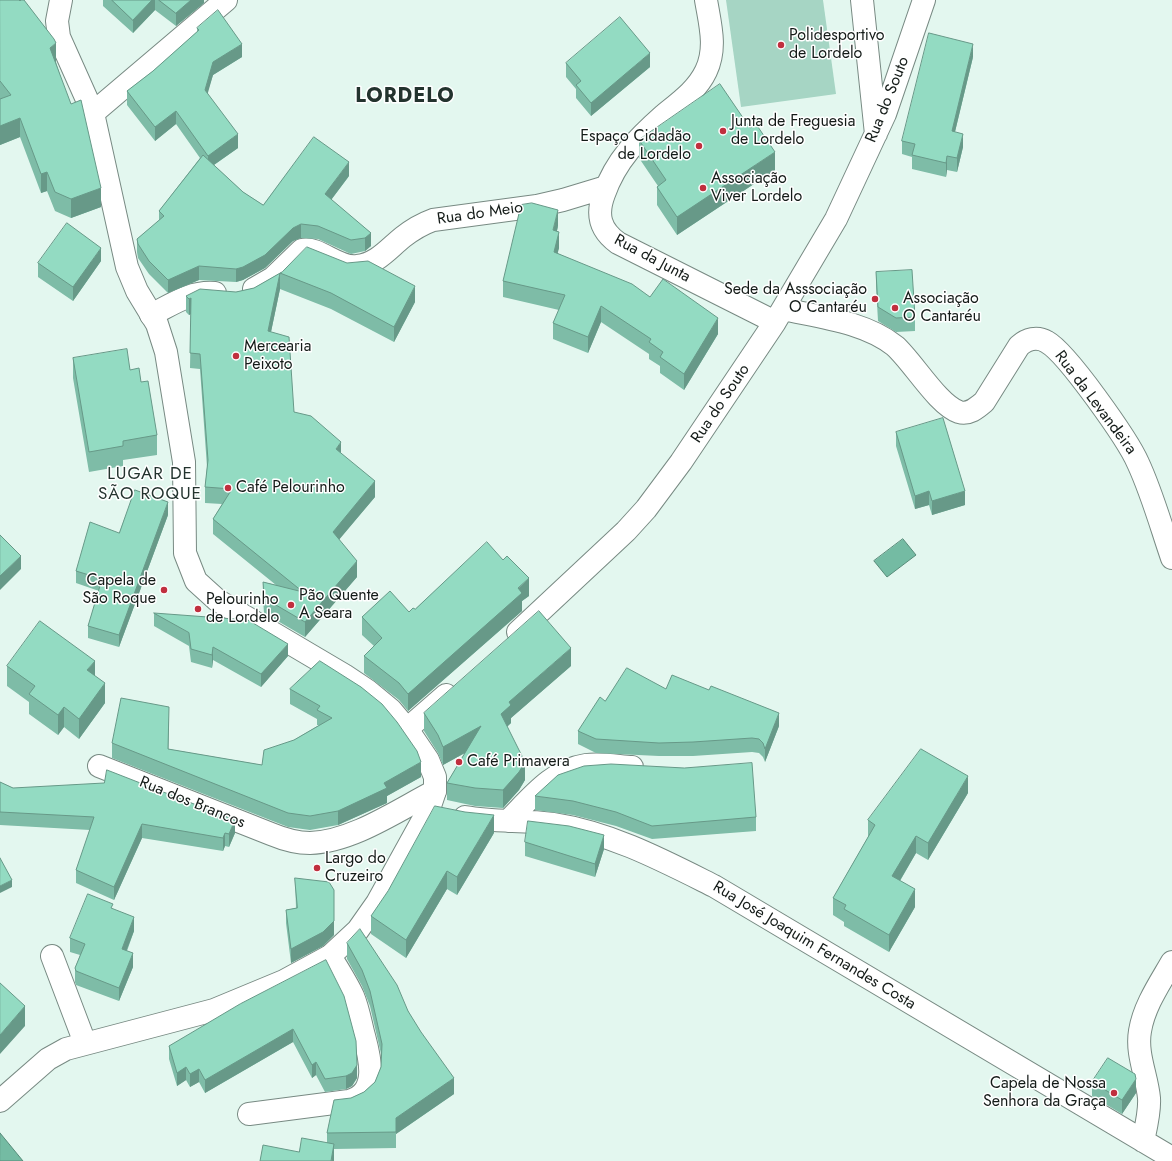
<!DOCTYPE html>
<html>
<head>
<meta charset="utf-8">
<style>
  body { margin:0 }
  canvas { display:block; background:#e3f7ef }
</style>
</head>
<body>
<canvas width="1172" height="1161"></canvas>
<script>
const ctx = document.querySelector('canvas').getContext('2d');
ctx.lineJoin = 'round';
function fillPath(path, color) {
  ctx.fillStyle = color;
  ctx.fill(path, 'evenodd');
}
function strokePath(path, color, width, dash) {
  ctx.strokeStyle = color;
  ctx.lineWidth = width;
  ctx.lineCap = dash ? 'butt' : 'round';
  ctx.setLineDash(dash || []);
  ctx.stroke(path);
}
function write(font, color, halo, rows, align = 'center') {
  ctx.font = font + ' Jost,sans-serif';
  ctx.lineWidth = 3;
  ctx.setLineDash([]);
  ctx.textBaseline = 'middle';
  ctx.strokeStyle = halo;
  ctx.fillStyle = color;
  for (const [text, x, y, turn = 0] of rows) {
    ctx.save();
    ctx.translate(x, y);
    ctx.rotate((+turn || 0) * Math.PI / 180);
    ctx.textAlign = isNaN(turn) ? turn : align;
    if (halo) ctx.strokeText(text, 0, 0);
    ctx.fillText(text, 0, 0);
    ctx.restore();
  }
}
fillPath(new Path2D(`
  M726,0H823L836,94L741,107Z`), '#a6d5c4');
const water = new Path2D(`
  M903,539L916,555L887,577L874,561Z
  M0,1133L23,1161H0Z`);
fillPath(water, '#74bba3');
strokePath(water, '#578b79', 1);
const minor = new Path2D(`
  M706,0C710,24 717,48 706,71C697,90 680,102 664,115C638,138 616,160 604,194C596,215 600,230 618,243L775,322
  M862,0L876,134
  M93,113L226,0
  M254,289L273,278L302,250C319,246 338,269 357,266C377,264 388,249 403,237C412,230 422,224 433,220L537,206L563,200L606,187
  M783,309C819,317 865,322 895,346C913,362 938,405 959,412C969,415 977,408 984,402L1019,346C1027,339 1037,336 1047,342C1067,353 1128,440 1138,463C1152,493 1161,526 1172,558
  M151,315C173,304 190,291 215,293
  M518,632L626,531L646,509L681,462L775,322L836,219L885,114L924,0
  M407,729L446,695
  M99,766L271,834C283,839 296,843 310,843C352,842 398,810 435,791
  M465,817C494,822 524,820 553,824C611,833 662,860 714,886L1172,1158
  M508,821C531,798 552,770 586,765C601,763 617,766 632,767
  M52,956L85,1043
  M249,1114L349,1101C381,1092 369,1055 363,1032C360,1020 358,1008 353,996C347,983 338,969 330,956
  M1143,1141C1146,1127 1150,1112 1149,1098C1147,1076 1136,1054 1140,1031C1144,1006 1160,983 1172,962`);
const major = new Path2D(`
  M0,1101L48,1059L66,1049L214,1010L284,981L330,956L358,930L377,903L429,809L435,791V777L428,760L407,729L391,710L368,691L344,675L217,600L196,581L185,553L184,462L166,352L157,324L137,291L127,267L93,113L59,37L57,21L61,0`);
strokePath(minor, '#788a83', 24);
strokePath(major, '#788a83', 24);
strokePath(minor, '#fff', 22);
strokePath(major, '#fff', 22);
fillPath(new Path2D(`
  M0,0L56,62L101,207L71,218L55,211L47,191L41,193L20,137L0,145Z
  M103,0H204V3L176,26L155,10L133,33L103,6Z
  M197,28L242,57L213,75L207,93L238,148L214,165L243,192L263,205L349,176L331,200L371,233V246L365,251L351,254L318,239L301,238L293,241L265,268L243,280L236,282L199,280L168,293L149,274L138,258L137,252V239L159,221V211L200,158L176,124L155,141L127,105V91L153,71L197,32Z
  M973,57L955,132L963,147L957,172L947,170L946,177L912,169V157L902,154V141Z
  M566,63L650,67L591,116L576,98V89L566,77Z
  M639,140L775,170L677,235L657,205V187L658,186L639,158Z
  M558,226L557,231L559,248L557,253L650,297L718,334L684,390L660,373V366L649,359V354L601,322L588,353L553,339V323L559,310L503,297V281Z
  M101,261L73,301L38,277V263Z
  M282,272L415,302L394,342L331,309L280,289L271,332L294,412L341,453L375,497L339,539L357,577L305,637L264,613L263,598V582L276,585L213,534V519L222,504L205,503V487L207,467L200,369L190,368L191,314L189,315L186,312V296L236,292L254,288Z
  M876,272L915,317V331L896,332L878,321L876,286Z
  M73,358L130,370L141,382L157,435V455L123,460V466L89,472L73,378Z
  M896,432L965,505L932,515L929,505L915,509L896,446Z
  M168,515L119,647L88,638V626L99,591L76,583V571L119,533Z
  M529,596L522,601V611L408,711L399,700L364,673V656L374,646L362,635V617L409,612L415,609Z
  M154,613L288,656L261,687L213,660L212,668L191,662L189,646L154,626Z
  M320,661L421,777L387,796V803L338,825L310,830L288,827L112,758V743L169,722L168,749L262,765L294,740L319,725H317V719L290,704V689Z
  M7,666L95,676L105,703L79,739L64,727L58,735L29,714V702L7,686Z
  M571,666L511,718V723L507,727L525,780L519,790L503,808L475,806L447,800V783L465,753L443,765L438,753L424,731V713Z
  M666,689L779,726L765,762L763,757L759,753L752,752L693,756H659L596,753L578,744V731L605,701Z
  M0,782L13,788L235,833L229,847L225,846L223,851L142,838L114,900L76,883V870L90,830L0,825Z
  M968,793L928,860L916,853L900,881L915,907L889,952L844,926V922L833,915V898L868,837V820Z
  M535,796L756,817V831L652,839L616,826L573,815L535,810Z
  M494,833L457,895L447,889L406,958L371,934V916Z
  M525,842L604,849L595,877L525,856Z
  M295,878L334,935L323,946L291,963L286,923V910L296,908Z
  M113,909L134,931L127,951L133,967L119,1001L76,985L75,982V968L80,955L70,952V938Z
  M347,943L408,1011L454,1094L396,1134V1148L334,1149V1158L299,1152L327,1143V1133L351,1098L364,1092L375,1082L381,1067L382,1058L370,1006L362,986L347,959Z
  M326,960L357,1078L352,1086L346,1089L325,1092L316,1075L312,1078L293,1042L205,1093L199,1082L190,1087L186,1080L177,1086L169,1059V1046Z
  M1092,1082L1136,1093L1122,1114L1092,1096Z`), '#7ebca7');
fillPath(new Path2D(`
  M152,0H155V10L133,33V20Z
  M191,0H204V3L176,26V13Z
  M56,43V62L50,67V48Z
  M242,44V57L213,75L205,103V90L213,62Z
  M973,44V57L952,144V131Z
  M650,53V67L591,116V103Z
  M176,111V124L155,141V127Z
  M20,118V137L0,145V126Z
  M238,134V148L208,169V156Z
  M963,134V147L957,172V158Z
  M775,152V170L677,235V217Z
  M947,156V170L946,177V163Z
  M349,162V176L325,208V194Z
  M47,172V191L41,193V174Z
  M101,188V207L71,218V199Z
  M558,210V226L553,247V230Z
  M301,224V238L293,241L265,268L243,280L236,282V269L293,228Z
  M559,232V248L554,268V252Z
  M371,233V246L365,251V238Z
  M101,248V261L73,301V287Z
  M199,266V280L168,293V280Z
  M280,273V289L268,346V331Z
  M415,286V302L394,342V327Z
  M191,298V314L189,315V299Z
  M601,306V322L588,353V337Z
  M718,318V334L684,390V374Z
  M341,442V457L336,449Z
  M375,481V497L333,547V532Z
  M929,491V505L915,509V496Z
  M965,491V505L932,515V501Z
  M168,502V515L119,647V635Z
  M21,556V569L0,590V576Z
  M357,561V577L305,637V622Z
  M529,578V596L522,601V611L408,711V694Z
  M288,644V656L261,687V674Z
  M213,647V660L212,668V655Z
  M571,648V666L511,718V723L501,732V714L509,702Z
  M95,661V681L87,670Z
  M105,683V703L79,739V719Z
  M64,707V727L58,735V715Z
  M169,707V722L168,763V749Z
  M779,713V726L765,762V749Z
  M481,726V744L443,765V747Z
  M421,762V777L387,796V803L338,825V811L384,783Z
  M525,762V780L519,790L503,808V790Z
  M968,776V793L928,860V843Z
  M494,815V833L457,895V877Z
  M235,820V833L229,847V834Z
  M142,824V838L114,900V887Z
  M225,833V846L223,851V838Z
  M604,835V849L595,877V864Z
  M916,836V853L892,894V876Z
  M447,871V889L406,958V940Z
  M12,880V887L0,893V886Z
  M915,889V907L889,952V935Z
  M134,917V931L122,962V949Z
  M334,921V935L323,946L291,963V949Z
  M133,953V967L119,1001V988Z
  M25,1006V1026L0,1054V1035Z
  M293,1029V1042L205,1093V1080Z
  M316,1062V1075L312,1078V1065Z
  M357,1065V1078L352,1086L346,1089V1076Z
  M186,1067V1080L177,1086V1073Z
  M199,1069V1082L190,1087V1074Z
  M454,1078V1094L396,1134V1118Z
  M1136,1079V1093L1122,1114V1100Z
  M334,1144V1161H331Z`), '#679988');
const building = new Path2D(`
  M0,0H19L20,1L21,0H24L54,39L56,43L50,48L71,104L81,100L101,188L71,199L55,192L47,172L41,174L20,118L0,126V99L11,95L0,81Z
  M112,0H152L133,20Z
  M159,0H191L176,13Z
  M218,10L242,44L213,62L205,90L238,134L208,156L176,111L155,127L127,91L153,71L199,30L197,28Z
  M620,17L650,53L591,103L576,85L581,81L566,63Z
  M929,33L973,44L952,131L963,134L957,158L947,156L946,163L912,155L915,144L902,141Z
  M720,84L750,128L756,124L775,152L677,217L657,187L666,180L639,140Z
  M314,137L349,162L325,194L371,233L365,238L351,240L318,226L301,224L293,228L265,255L243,267L236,269L199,266L168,280L149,261L138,244L137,239L164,216L159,211L203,155L243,192L263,205Z
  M532,203L558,210L553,230L559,232L554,252L632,284L650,297L663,279L718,318L684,374L660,357L663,352L649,342L651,339L601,306L588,337L553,323L565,295L503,281L521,205Z
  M67,223L101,248L73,287L38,263Z
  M307,247L347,263L368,261L415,286L394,327L331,293L280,273L268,331L289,337L294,412L311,416L341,442L336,449L375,481L333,532L357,561L305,622L264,598L263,582L303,592L213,519L232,489L205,487L208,460L200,354L190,353L191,298L189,299L186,296L200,289L236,292L254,288L282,272Z
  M912,270L915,317L896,318L878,307L876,272Z
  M127,349L130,370L139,368L141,382L148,381L157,435L123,441V446L89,452L73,358Z
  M943,418L965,491L932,501L929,491L915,496L896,432Z
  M135,490L168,502L119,635L88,626L102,579L76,571L90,522L119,533Z
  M0,535L21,556L0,576Z
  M487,542L503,560L507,556L529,578L518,588L522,593L408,694L399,683L364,656L382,638L362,617L390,591L409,612L413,608L415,609Z
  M539,611L571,648L509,702L511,705L501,714L525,762L519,772L503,790L475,788L447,783L481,726L443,747L438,735L424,713Z
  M154,613L248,620L288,644L261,674L213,647L212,655L191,649L189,633Z
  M40,621L95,661L87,670L105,683L79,719L64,707L58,715L29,694L35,686L7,666Z
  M320,661L361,687L382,704L397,722L417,751L421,762L384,783L387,788L338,811L310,816L288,813L112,743L121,698L169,707L168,749L262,765L264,750L294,740L332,718L317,710L320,706L290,689Z
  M627,668L666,689L672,675L709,690L711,686L779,713L765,749L763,743L759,739L752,738L693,742L659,743L596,739L578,731L600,697L605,701Z
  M921,749L968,776L928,843L916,836L892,876L915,889L889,935L844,909L846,905L833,898L875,825L868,820Z
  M752,763L756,817L652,826L616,812L573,801L535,796L558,775L584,766L611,764L684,768Z
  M107,770L235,820L229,834L225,833L223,838L142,824L114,887L76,870L94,817L0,812V782L13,788L104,783Z
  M435,806L465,812L494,815L457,877L447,871L406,940L371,916L388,891Z
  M528,821L569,826L604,835L595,864L525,842Z
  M0,858L12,880L0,886Z
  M295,878L329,882L334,890V921L323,932L291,949L286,910L297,908Z
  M88,894L113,904L111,908L134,917L122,949L133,953L119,988L76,971L75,968L85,944L70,938Z
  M360,929L397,985L408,1011L421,1032L454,1078L396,1118V1132L327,1133L334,1100L351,1098L364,1092L375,1082L381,1067L382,1044L370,991L362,970L347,943Z
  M326,960L344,996L356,1041L357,1065L352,1073L346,1076L325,1079L316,1062L312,1065L293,1029L205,1080L199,1069L190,1074L186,1067L177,1073L169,1046L240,1004Z
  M0,983L25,1006L0,1035Z
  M1108,1058L1135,1074L1136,1079L1122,1100L1092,1082Z
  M302,1138L334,1144L331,1161H260L263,1145L299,1152Z`);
fillPath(building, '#93dbc2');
strokePath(building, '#679988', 1);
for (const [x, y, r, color] of [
  [781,45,4,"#c02f3e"],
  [723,131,4,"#c02f3e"],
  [699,146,4,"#c02f3e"],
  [703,188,4,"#c02f3e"],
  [875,299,4,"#c02f3e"],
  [895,308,4,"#c02f3e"],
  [236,356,4,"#c02f3e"],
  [228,488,4,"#c02f3e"],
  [164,590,4,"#c02f3e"],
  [291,605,4,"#c02f3e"],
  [198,609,4,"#c02f3e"],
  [459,762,4,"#c02f3e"],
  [317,868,4,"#c02f3e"],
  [1114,1093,4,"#c02f3e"]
]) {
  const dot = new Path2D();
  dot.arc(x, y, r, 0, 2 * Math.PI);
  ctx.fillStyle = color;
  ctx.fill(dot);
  strokePath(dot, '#fff', 1.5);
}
write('16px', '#141b18', '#fff', [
  ["Polidesportivo",789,36],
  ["de Lordelo",789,54],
  ["Junta de Freguesia",731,122],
  ["de Lordelo",731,140],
  ["Espaço Cidadão",691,137,"right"],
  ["de Lordelo",691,155,"right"],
  ["Associação",711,179],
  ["Viver Lordelo",711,197],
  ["Sede da Asssociação",867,290,"right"],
  ["O Cantaréu",867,308,"right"],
  ["Associação",903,299],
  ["O Cantaréu",903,317],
  ["Mercearia",244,347],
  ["Peixoto",244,365],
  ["Café Pelourinho",236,488],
  ["Capela de",156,581,"right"],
  ["São Roque",156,599,"right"],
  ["Pão Quente",299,596],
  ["A Seara",299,614],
  ["Pelourinho",206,600],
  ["de Lordelo",206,618],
  ["Café Primavera",467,762],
  ["Largo do",325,859],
  ["Cruzeiro",325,877],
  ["Capela de Nossa",1106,1084,"right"],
  ["Senhora da Graça",1106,1102,"right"]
], 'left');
write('16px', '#141b18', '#fff', [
  ["Rua do Souto",888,100,-68],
  ["Rua do Meio",480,214,-8],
  ["Rua da Junta",652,259,28],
  ["Rua da Levandeira",1095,403,53],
  ["Rua do Souto",721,404,-56],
  ["Rua dos Brancos",192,803,22],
  ["Rua José Joaquim Fernandes Costa",814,946,31]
]);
ctx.letterSpacing = '1px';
write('17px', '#23332e', '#fff', [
  ["LUGAR DE",150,475],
  ["SÃO ROQUE",150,495]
]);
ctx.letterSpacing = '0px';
ctx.letterSpacing = '1px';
write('bold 20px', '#23332e', '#fff', [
  ["LORDELO",405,97]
]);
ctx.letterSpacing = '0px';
</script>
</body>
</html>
